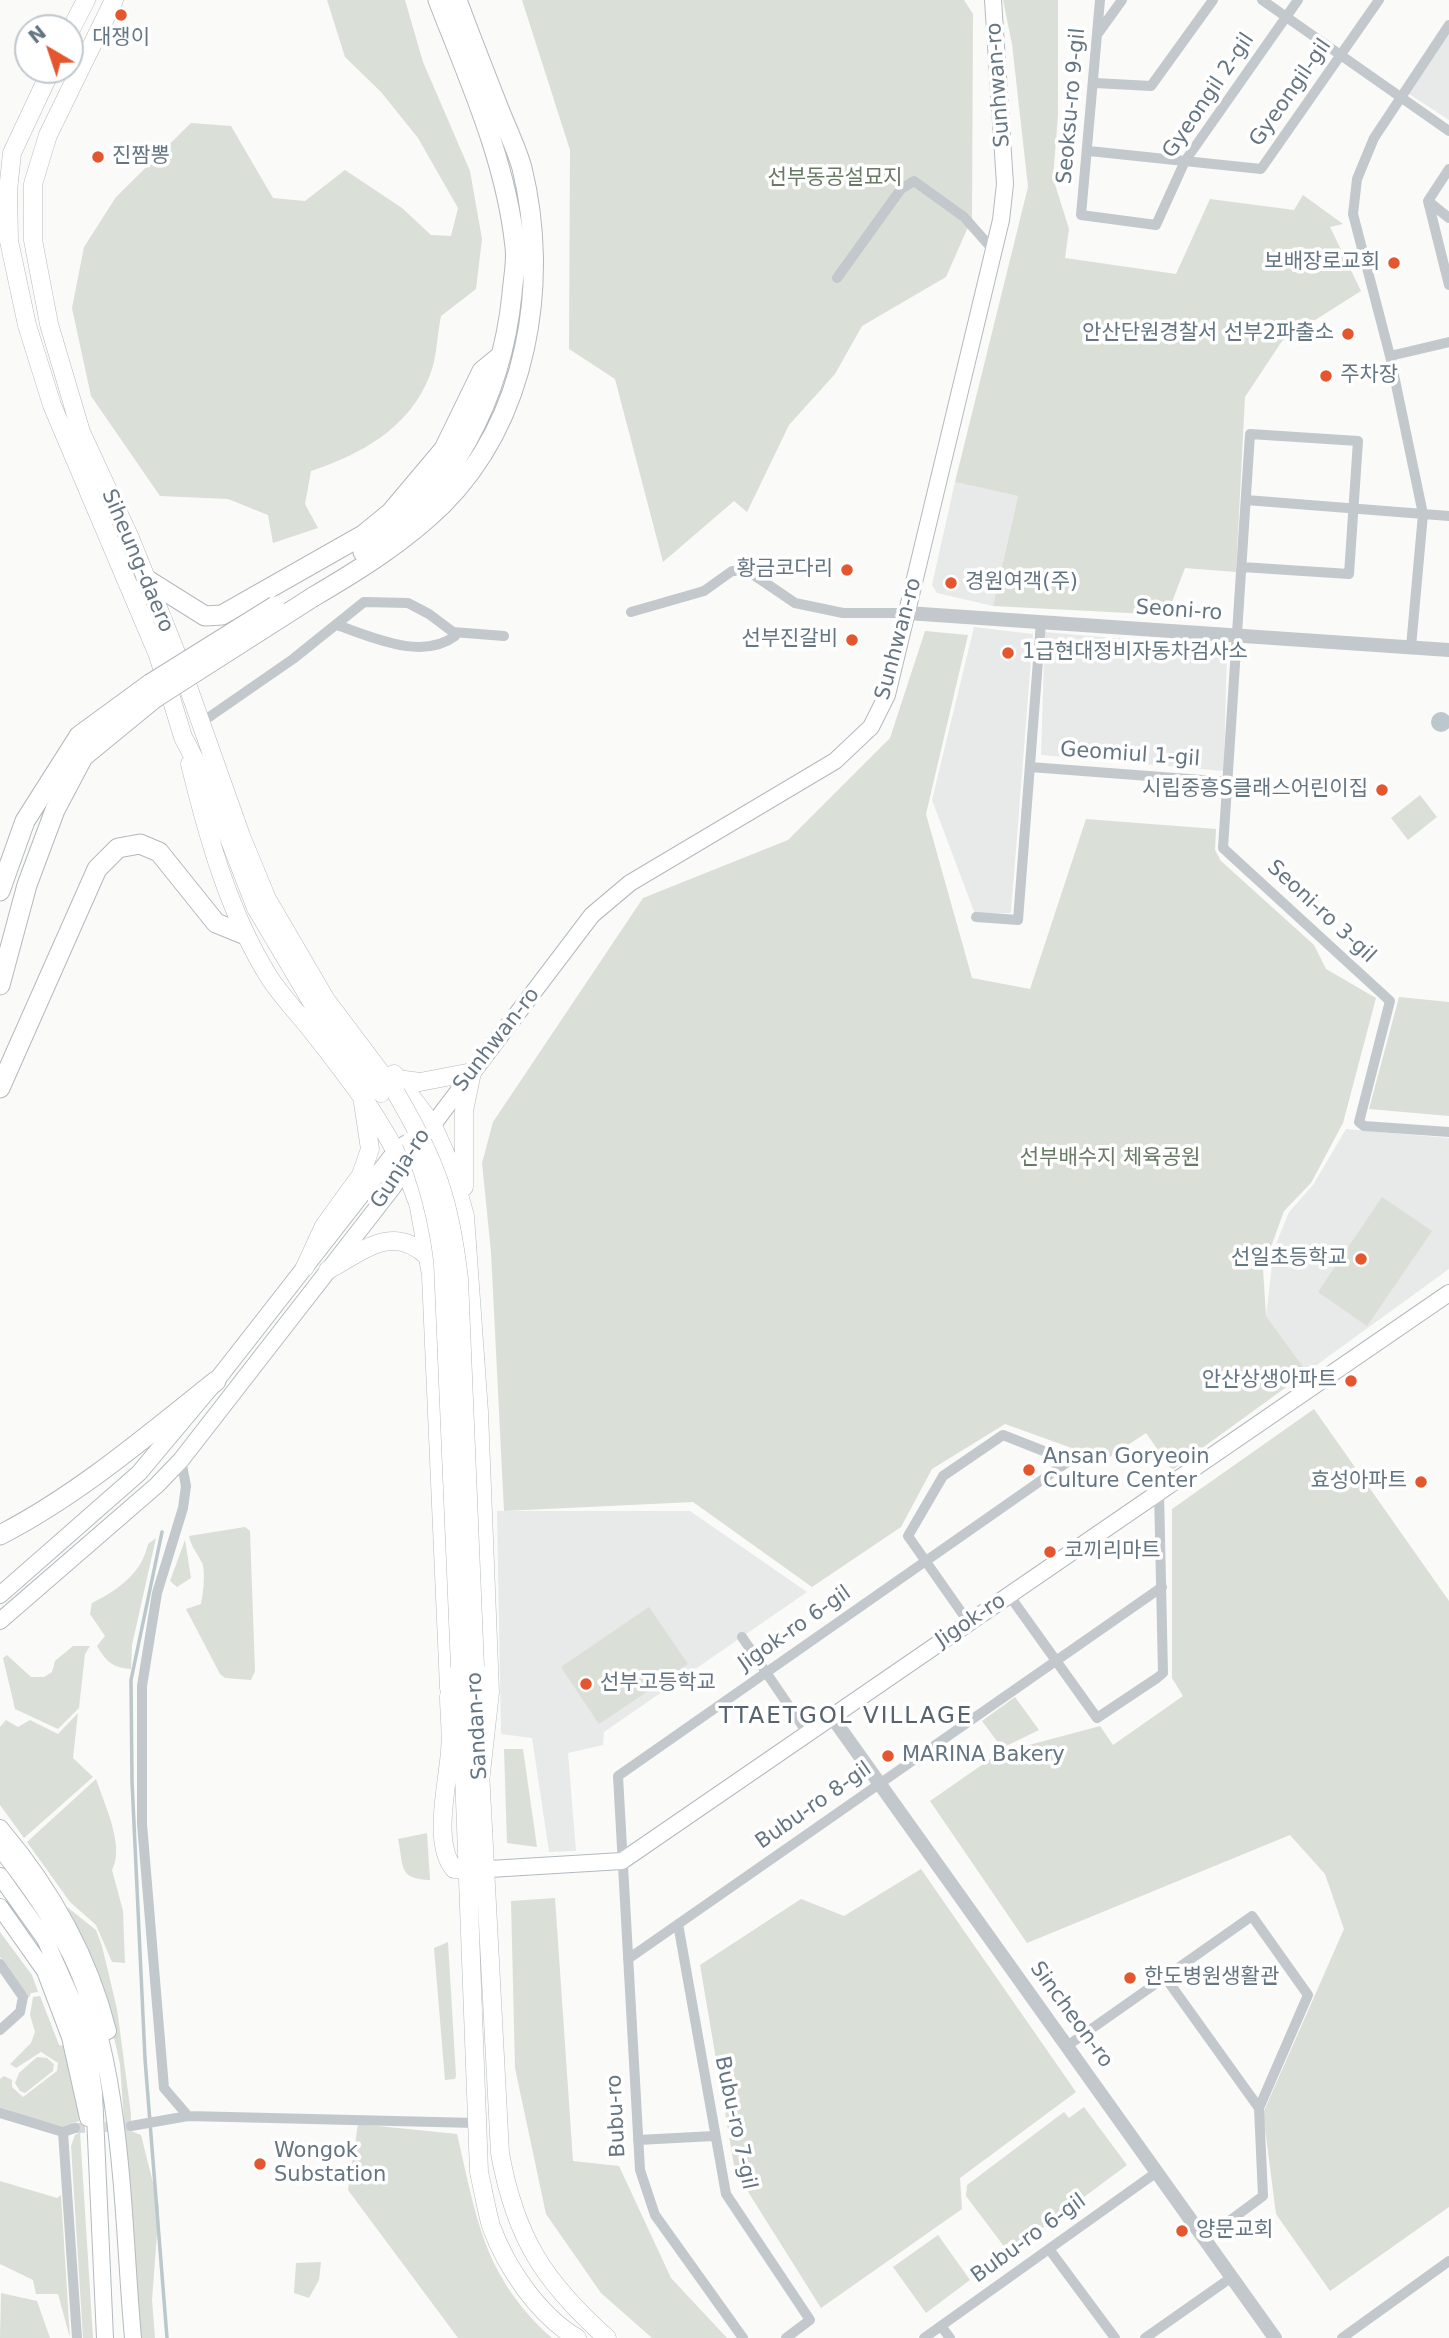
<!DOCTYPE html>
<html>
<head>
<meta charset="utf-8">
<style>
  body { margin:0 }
  #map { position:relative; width:1449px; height:2338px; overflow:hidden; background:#fafaf8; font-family:"DejaVu Sans",sans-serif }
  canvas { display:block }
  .north { position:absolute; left:14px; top:14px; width:70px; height:70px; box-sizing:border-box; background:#fff; border:2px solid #c1c8cd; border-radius:50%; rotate:321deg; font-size:19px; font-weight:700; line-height:28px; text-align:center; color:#657683 }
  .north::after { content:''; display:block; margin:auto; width:24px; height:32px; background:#e4572e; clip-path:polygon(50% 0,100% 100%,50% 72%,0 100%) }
</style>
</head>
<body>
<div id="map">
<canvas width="1449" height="2338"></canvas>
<div class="north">N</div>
</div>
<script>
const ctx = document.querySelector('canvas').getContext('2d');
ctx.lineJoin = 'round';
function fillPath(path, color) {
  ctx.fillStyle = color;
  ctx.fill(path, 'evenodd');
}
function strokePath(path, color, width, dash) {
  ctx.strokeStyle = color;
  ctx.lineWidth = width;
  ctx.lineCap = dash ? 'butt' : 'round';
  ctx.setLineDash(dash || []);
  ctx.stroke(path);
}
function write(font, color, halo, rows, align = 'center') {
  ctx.font = font + ' "DejaVu Sans","Noto Sans KR",sans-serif';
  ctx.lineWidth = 7;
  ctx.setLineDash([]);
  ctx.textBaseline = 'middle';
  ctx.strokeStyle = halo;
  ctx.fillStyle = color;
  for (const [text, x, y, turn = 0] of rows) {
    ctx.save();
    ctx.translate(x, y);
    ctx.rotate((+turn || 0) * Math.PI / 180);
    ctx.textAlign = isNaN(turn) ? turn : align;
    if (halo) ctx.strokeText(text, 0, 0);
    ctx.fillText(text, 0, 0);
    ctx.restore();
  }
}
fillPath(new Path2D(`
  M1449,34V120L1409,94Z
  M955,482L1018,496L993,606L937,593L932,585Z
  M974,627L1033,634L1011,913L975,914L932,800Z
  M1045,632L1227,648L1224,771L1041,755Z
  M1346,1129L1449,1138V1269L1307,1372L1266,1316L1274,1249L1289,1212L1313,1185Z
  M497,1511H690L807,1592L604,1732L603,1745L568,1753L576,1851L549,1852L532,1738L501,1734Z`), '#e8e9e9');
fillPath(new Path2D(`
  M327,0H405L423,62L470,171L482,239L476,289L441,316C437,335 437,358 430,375C409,429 361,454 311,471L305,504L318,528L273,543L268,515L228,499L160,496L91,396L72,308L84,247L116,197L191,123L231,126L273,198L305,201L345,170L402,208L431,235L451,236L458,208L418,138L381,92L345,57Z
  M522,0H964L973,14L972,218L946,277L862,326L835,374L789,425L747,512L734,501L663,562L615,379L569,349L570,150Z
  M1003,0H1058V115L1053,178L1069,229L1065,258L1176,274L1210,199L1294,210L1303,195L1343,224L1330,227L1361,291L1282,341L1245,397L1236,572L1185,568L1167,615L993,606L1018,496L955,482L1028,187L1012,44Z
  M925,631L968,635L926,814L972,978L1030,989L1086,819L1216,829L1215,850L1221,861L1314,945L1326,969L1376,998L1343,1123L1311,1183L1284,1211L1263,1269L1266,1316L1307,1372L1172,1470L1146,1433L1105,1460L1005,1424L932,1469L901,1527L812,1587L693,1502L504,1511L491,1252L482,1163L493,1122L643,898L788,840L890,738Z
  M1420,795L1437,817L1408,840L1391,818Z
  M1399,997L1449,1002V1116L1369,1109Z
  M1382,1197L1432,1231L1367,1326L1318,1292Z
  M1314,1409L1449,1601V2207L1330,2291L1276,2214L1263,2113L1344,1929L1325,1874L1290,1835L1027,1943L930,1801L999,1753L1100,1726L1113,1745L1183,1696L1172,1678V1509Z
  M245,1527L250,1531L255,1671L251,1680L225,1678L220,1674L186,1609L201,1604C203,1594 206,1572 202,1563C197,1552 191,1547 189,1536Z
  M156,1538L132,1645L131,1669C112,1668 106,1661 97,1646L105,1636L90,1614L92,1603C118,1590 142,1573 148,1544Z
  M185,1540L191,1578L177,1587L170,1581Z
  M649,1607L688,1664L599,1724L561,1667Z
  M73,1646H90L85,1654L79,1708L58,1729L15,1709L3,1658L7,1655L31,1677H44L52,1672L55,1661Z
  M1015,1697L1039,1730L1002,1748L982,1721Z
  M78,1713L73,1758L93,1777L24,1838L0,1805V1727L6,1720L18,1727L30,1720L58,1734Z
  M504,1749H523L537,1847L507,1843Z
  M96,1779C104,1804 125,1845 112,1870L123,1911L125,1963L112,1962L96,1925L70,1902L27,1842Z
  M427,1833L430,1880C398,1879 404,1867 398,1839Z
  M921,1869L1076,2092L960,2178L962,2209L821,2308L735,2171L700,1965L801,1899L844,1916Z
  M555,1898L573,2161L619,2166L671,2278L727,2338H652L601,2293L546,2214L515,2068L511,1901Z
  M67,1907L96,1930L102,1946L117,2009L131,2114V2131L141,2135L159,2207L152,2300L155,2338H139L120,2064L102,1985Z
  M0,1932L32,1975L38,1992L31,1993L29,1998L0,1957Z
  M448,1942L456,2076L455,2079L445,2080L434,1948Z
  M40,1996L59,2045L64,2046L78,2105L79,2121L64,2127L0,2109V2079L4,2076L12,2080V2087L23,2097L57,2071L58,2063L41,2052L16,2068L10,2064L31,2043L35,2032L30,2015L33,1997Z
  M37,2057L47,2058L54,2064L53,2071L25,2093L20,2091L15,2083L19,2073Z
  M1084,2107L1127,2165L1009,2253L966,2196L967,2185L1064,2112L1069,2118Z
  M358,2124L457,2134C477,2219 483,2276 552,2338H458L348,2190Z
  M80,2132L93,2338H83L71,2146L75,2135Z
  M0,2181L57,2198L61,2195L70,2338L58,2294H36L33,2280L0,2264Z
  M938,2235L970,2280L926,2313L893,2267Z
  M321,2262L319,2280L309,2298L294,2293L296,2263Z
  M1,2293L37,2301L50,2338H0Z`), '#dadfd7');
fillPath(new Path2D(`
  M1431 722a10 10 0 1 1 20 0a10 10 0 1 1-20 0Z`), '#bbc7cb');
strokePath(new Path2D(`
  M162,1532L131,1680L132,1781L145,2059L167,2338`), '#bbc7cb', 3.5);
strokePath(new Path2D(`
  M75,2128L131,2126`), '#d5d9db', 10, [10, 5]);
const secondary = new Path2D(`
  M425,1135L592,915L630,883L835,761L871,727L887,695L1001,220L1005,184L993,0
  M0,1595L139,1473L216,1381L391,1157L405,1144
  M0,1621L157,1485L181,1460L393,1187L410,1160
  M0,1828C50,1887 89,1955 108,2031
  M0,1848C26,1882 51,1916 71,1955C124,2064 122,2218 133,2338
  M473,1870L622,1861L1449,1293
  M0,1876L45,1939L74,2004L88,2052L94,2093L105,2338
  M0,1907L45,1971L70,2037L88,2118`);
const primary = new Path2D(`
  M114,0L48,135L33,184V240L49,324L81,432L130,538L175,650L241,836L267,899L326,1000L396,1093
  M70,31L86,0
  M51,70L12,153L8,191L9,241L27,325L52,405L158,655L183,737L210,789L256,908L314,1006L381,1093
  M190,764C208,837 229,913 269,977C281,996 298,1013 312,1031C356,1087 396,1137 419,1206
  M394,1074L432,1124L451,1166L465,1216L479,1412L490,1692L480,1782
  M397,1079L420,1082L472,1072L464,1111V1187
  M436,1180L423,1187L419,1195V1207L431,1275L449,1688
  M305,1267L324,1226L361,1175L370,1149L363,1103
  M328,1270C364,1251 392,1223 428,1257
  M460,1667L479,2172C483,2190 486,2208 491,2226C506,2267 538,2315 577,2338
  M475,1667L478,1722
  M449,1696C449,1714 452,1733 450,1751C448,1783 432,1843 454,1869L467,1870
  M480,1771L500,2153C515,2237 544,2282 607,2338`);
const motorway = new Path2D(`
  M363,552C452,498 502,395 512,294C513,279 517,262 515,247C506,160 469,80 438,0
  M146,579L205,616L222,615L363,535L391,512L444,449L482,371L499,357
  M313,597C359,570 404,542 442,505C528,419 550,282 522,168C517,150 508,131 501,114C486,76 471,38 457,0
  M0,891L25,821L79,736L150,684
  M0,985L27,885L55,810L83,757L155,698
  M0,1088L97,869L118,848L140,844L159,852L216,923L243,934
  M0,1535C78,1495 148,1435 216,1381`);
strokePath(secondary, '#b3babf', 18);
strokePath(primary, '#b5babe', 19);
strokePath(motorway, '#b4b9bd', 21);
strokePath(new Path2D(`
  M1100,0L1081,215L1156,225L1185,161L1298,0
  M1262,0L1449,131
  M1099,32L1122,0
  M1095,83L1151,86L1213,0
  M1089,151L1261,169L1379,0
  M1449,169L1428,201L1449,285
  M1428,201L1449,218
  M837,278L901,189L914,181L964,217L995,252
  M1390,356L1449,342
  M1246,500L1449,516
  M1242,567L1349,574L1358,441L1250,434L1223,848L1390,1001L1359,1122L1364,1126L1449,1132
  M631,612L704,591L732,571H748L795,603L843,613H907
  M337,625C372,637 422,661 455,636
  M1411,647L1423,514L1390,356L1353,214L1357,179L1374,138L1449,25
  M202,722L293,659L364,602L408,603L429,614L453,632L504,636
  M1030,767L1228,782
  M976,917L1018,920L1041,622
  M181,1460L186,1486L183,1508L157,1593L142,1686V1824L164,2088L188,2116
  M1009,1595L1097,1718L1157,1678L1163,1673L1159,1492
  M969,1623L908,1536L943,1476L1003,1435L1069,1461
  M742,1637L808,1734
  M678,1924L726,2194L810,2320L786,2338
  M628,1959L1162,1587
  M0,1964L23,1997L20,2012L0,2030
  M1165,1977L1259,2108
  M1067,2046L1252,1916L1308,1995L1259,2108L1263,2196L1205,2239
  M0,2113L63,2132L75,2128
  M131,2126L188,2116L476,2123
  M63,2132L77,2338
  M638,2140L714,2136
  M1049,2249L1115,2338
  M941,2326L950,2338
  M743,2338L655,2215L640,2170L618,1776L1069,1461
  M924,2338L1157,2172
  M1145,2338L1232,2277
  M1342,2338L1449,2261`), '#c3c8cc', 10);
strokePath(new Path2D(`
  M907,613L1449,650
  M832,1717L1275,2338`), '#c3c8cc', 14);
strokePath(secondary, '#fff', 16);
strokePath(primary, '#fff', 18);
strokePath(motorway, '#fff', 19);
const primaryBridge = new Path2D(`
  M396,1093C436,1161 450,1200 459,1279L475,1667
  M411,1141C428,1181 438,1220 443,1263L460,1667`);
const motorwayBridge = new Path2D(`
  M150,684L275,606
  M155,698L313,597`);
strokePath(primaryBridge, '#b5babe', 19, []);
strokePath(motorwayBridge, '#b4b9bd', 21, []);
strokePath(primaryBridge, '#fff', 18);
strokePath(motorwayBridge, '#fff', 19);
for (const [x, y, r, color] of [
  [121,15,7,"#e4572e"],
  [98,157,7,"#e4572e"],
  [1394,263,7,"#e4572e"],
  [1348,334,7,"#e4572e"],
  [1326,376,7,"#e4572e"],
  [847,570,7,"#e4572e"],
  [951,583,7,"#e4572e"],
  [852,640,7,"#e4572e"],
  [1008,653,7,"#e4572e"],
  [1382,790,7,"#e4572e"],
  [1361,1259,7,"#e4572e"],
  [1351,1381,7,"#e4572e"],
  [1029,1470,7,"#e4572e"],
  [1421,1482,7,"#e4572e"],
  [1050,1552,7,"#e4572e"],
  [586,1684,7,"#e4572e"],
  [888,1756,7,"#e4572e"],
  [1130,1978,7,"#e4572e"],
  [260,2164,7,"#e4572e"],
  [1182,2231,7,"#e4572e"]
]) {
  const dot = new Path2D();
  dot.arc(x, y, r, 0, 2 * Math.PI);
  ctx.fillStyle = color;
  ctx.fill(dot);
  strokePath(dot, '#fff', 2.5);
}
write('21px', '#657683', '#fff', [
  ["대쟁이",121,39,"center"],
  ["진짬뽕",112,157],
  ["보배장로교회",1380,263,"right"],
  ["안산단원경찰서 선부2파출소",1334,334,"right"],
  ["주차장",1340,376],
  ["황금코다리",833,570,"right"],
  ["경원여객(주)",965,583],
  ["선부진갈비",838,640,"right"],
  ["1급현대정비자동차검사소",1022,653],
  ["시립중흥S클래스어린이집",1368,790,"right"],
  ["선일초등학교",1347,1259,"right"],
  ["안산상생아파트",1337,1381,"right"],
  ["Ansan Goryeoin",1043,1458],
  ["Culture Center",1043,1482],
  ["효성아파트",1407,1482,"right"],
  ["코끼리마트",1064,1552],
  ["선부고등학교",600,1684],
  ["MARINA Bakery",902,1756],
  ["한도병원생활관",1144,1978],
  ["Wongok",274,2152],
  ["Substation",274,2176],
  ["양문교회",1196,2231]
], 'left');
write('21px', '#657683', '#fff', [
  ["Sunhwan-ro",999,85,-94],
  ["Gyeongil-gil",1291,93,-55],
  ["Gyeongil 2-gil",1209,96,-56],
  ["Seoksu-ro 9-gil",1072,106,-85],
  ["Siheung-daero",137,561,67],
  ["Seoni-ro",1179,611,4],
  ["Sunhwan-ro",899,639,-75],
  ["Geomiul 1-gil",1130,755,4],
  ["Seoni-ro 3-gil",1321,912,43],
  ["Sunhwan-ro",497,1040,-52],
  ["Gunja-ro",401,1169,-57],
  ["Jigok-ro",971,1621,-34],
  ["Jigok-ro 6-gil",795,1629,-35],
  ["Sandan-ro",478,1726,-93],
  ["Bubu-ro 8-gil",814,1806,-35],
  ["Sincheon-ro",1071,2015,54],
  ["Bubu-ro",617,2116,-93],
  ["Bubu-ro 7-gil",735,2123,78],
  ["Bubu-ro 6-gil",1029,2239,-36]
]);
write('21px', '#687a64', '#fff', [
  ["선부동공설묘지",835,179],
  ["선부배수지 체육공원",1110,1159]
]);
ctx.letterSpacing = '2px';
write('23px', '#57646e', '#fff', [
  ["TTAETGOL VILLAGE",846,1717]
]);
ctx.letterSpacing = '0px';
</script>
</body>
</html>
